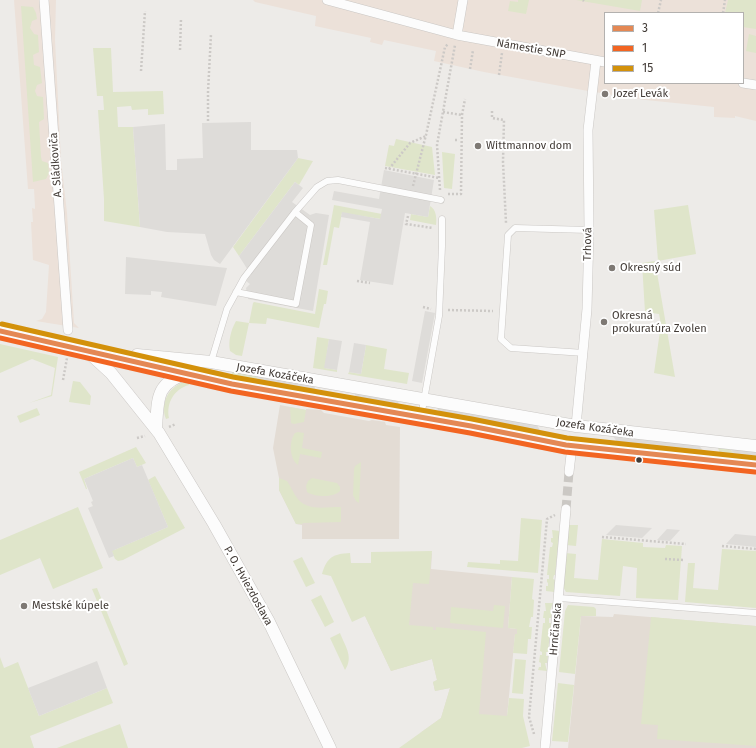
<!DOCTYPE html>
<html>
<head>
<meta charset="utf-8">
<style>
  body { margin:0 }
  #map { position:relative; width:756px; height:748px; overflow:hidden; background:#edebe8; font-family:"Fira Sans",sans-serif }
  canvas { display:block }
  .legend { position:absolute; left:604px; top:12px; width:140px; height:72px; box-sizing:border-box; background:#fff; border:1px solid #b3b1af; margin:0; padding:5px 7px; list-style:none; font-size:12px; color:#423b36 }
  .legend li { display:flex; align-items:center; gap:8px; height:20px }
  .legend b { width:20px; border:1px solid #b3b1af }
</style>
</head>
<body>
<div id="map">
<canvas width="756" height="748"></canvas>
<ul class="legend">
<li><b style="height:5px;background:#e48854"></b>3</li>
<li><b style="height:5px;background:#f26522"></b>1</li>
<li><b style="height:5px;background:#d3910b"></b>15</li>
</ul>
</div>
<script>
const ctx = document.querySelector('canvas').getContext('2d');
ctx.lineJoin = 'round';
function fillPath(path, color) {
  ctx.fillStyle = color;
  ctx.fill(path, 'evenodd');
}
function strokePath(path, color, width, dash) {
  ctx.strokeStyle = color;
  ctx.lineWidth = width;
  ctx.lineCap = dash ? 'butt' : 'round';
  ctx.setLineDash(dash || []);
  ctx.stroke(path);
}
function write(font, color, halo, rows, align = 'center') {
  ctx.font = font + ' "Fira Sans",sans-serif';
  ctx.lineWidth = 4;
  ctx.setLineDash([]);
  ctx.textBaseline = 'middle';
  ctx.strokeStyle = halo;
  ctx.fillStyle = color;
  for (const [text, x, y, turn = 0] of rows) {
    ctx.save();
    ctx.translate(x, y);
    ctx.rotate((+turn || 0) * Math.PI / 180);
    ctx.textAlign = isNaN(turn) ? turn : align;
    if (halo) ctx.strokeText(text, 0, 0);
    ctx.fillText(text, 0, 0);
    ctx.restore();
  }
}
fillPath(new Path2D(`
  M14,0H56L55,40L61,160L67,213L74,323L79,328L36,321L42,319L46,312L49,265L33,260L31,222H33L32,208L35,209V207L34,189H28Z
  M253,0H756V121L735,116V118L714,117V107L646,100L588,91L484,72L434,61L436,51L384,40L382,45L370,42L371,38L315,26L316,16L255,2ZM605,13H743V83H605Z`), '#ece1d9');
fillPath(new Path2D(`
  M280,405L306,410V409L321,410L324,413L369,421L372,420L379,421L385,422L386,425L400,427L399,539H302V525L296,524L279,490V478L273,448Z
  M432,553L431,569L512,577L508,628L517,629V634L515,635L507,716L420,733L441,718L450,688L435,691L433,682L437,680L432,659L391,671L365,616Z
  M614,614L756,626V748H568L581,616L613,617Z`), '#e3dcd4');
fillPath(new Path2D(`
  M518,0H529L526,14L508,11L510,1L518,2Z
  M576,0H642L640,11Z
  M728,0H756V29L743,27V13H725Z
  M21,6L33,7L36,13L37,19L32,21L30,28L34,34L38,35L39,52L33,55L34,65L40,67L42,83L37,85L35,91L37,96L43,97L44,119L39,122L41,157L42,161L48,163L49,173L46,179L33,182Z
  M749,34L756,36V53L746,51Z
  M93,48H111L113,92L163,91L164,114L148,115V109L132,110L131,106L117,107L118,127H133L140,227L104,221V199L98,110H104L103,96H97Z
  M396,139L432,147L435,175L385,166L389,145L394,146Z
  M442,152L455,154L452,189L444,188Z
  M298,158L313,161L299,185L295,182L239,256L233,247Z
  M334,205L382,214L381,219L342,213L339,228L334,227L327,265H323Z
  M688,205L696,254L658,261L654,210Z
  M430,206C436,209 437,218 436,225L410,220L411,214L428,217Z
  M655,261L675,377L654,373L661,324L659,314L645,312L642,263Z
  M319,289L328,291L326,304H324L319,328L267,318L266,324L249,323L242,356L236,355L230,351C228,341 231,330 236,321L249,323L253,303L254,302L315,314Z
  M317,337L329,339L325,368L337,370V372L313,368Z
  M0,344L58,357L52,396L29,403L51,395L55,368L32,359L0,373Z
  M366,345L387,349L384,369L409,373L407,384L348,374L349,372L361,374Z
  M233,371L255,374L262,386L236,380L231,375Z
  M73,381L80,382L91,396L90,405L69,402Z
  M184,382H190L189,385C174,389 166,403 169,418L166,419C160,404 168,387 184,382Z
  M290,407L306,410L304,422L294,424L291,423Z
  M37,408L40,415L20,423L17,416Z
  M298,432L304,433L302,448L322,452L321,458L300,454L298,465C289,458 289,441 295,433Z
  M136,447L146,463L137,467L133,458L84,479L87,489H86L79,472Z
  M718,448H729L739,459L721,457Z
  M361,462L359,503L356,501L353,495L354,469L355,466Z
  M155,476L185,528L123,560L118,561L115,559L91,502L114,550L168,527L148,480Z
  M279,478L287,481C290,485 292,490 295,495C305,512 323,507 341,507V522L303,523L302,524H296L279,490Z
  M312,478L337,483L340,487V491C334,498 314,497 307,492L306,486L308,481Z
  M78,507L103,568L53,589L40,558L0,575V540Z
  M521,518L542,520L538,573L467,567L468,562L500,564V560L518,561Z
  M568,525H578L576,546L566,545Z
  M552,530L560,531L555,575H554L553,579L555,580L554,592L546,591V586H548V583L547,582V579H549V575H547L550,547H552L553,543L551,542V538H553Z
  M602,539L643,543V547L665,548L666,545L682,546L678,600L636,598L637,568L623,566L620,596L566,592L563,587L565,553L576,554L574,578L598,580Z
  M722,549L756,551V608L685,602L688,563H695L693,588L718,590Z
  M432,551L429,584L413,583L409,625L433,627V630H436V627L486,632L479,714L507,716L509,698L524,699L523,716L530,746L522,748H399L441,718L450,688L435,691L433,682L437,680L432,659L391,671L365,616L352,622L331,576L322,574C327,557 333,554 350,553L351,563H371V552Z
  M302,557L315,583L306,587L293,561Z
  M512,577L534,579L532,599L534,600L533,617H531L529,627H532L531,639H528L527,654L513,653L515,634H517V629L508,628Z
  M97,588L128,664L124,666L92,589Z
  M321,595L334,622L325,627L311,600Z
  M545,603H553L550,611L552,612L551,618H549V623H551L548,652H546V656H548L547,663H545L547,671L538,670L539,667H541V663L539,662L540,655H542V652L540,651L543,623H545V618H543L544,611H546Z
  M494,605L505,606L503,628L450,623L451,607L493,611Z
  M568,605L594,607L596,609V616H581L575,674L559,672L565,611Z
  M651,617L756,626V746L657,739L658,725L641,724Z
  M340,633C345,646 354,657 345,670L330,638Z
  M0,657L4,668L18,662L39,716L107,688L113,703L30,736L34,748H0Z
  M515,659L526,660L523,694L512,693Z
  M558,683L574,685L568,742L552,741Z
  M120,724L128,748H57Z`), '#dfe5ca');
fillPath(new Path2D(`
  M251,122V150H297L298,158L220,264L214,260L211,255L205,234L167,232L140,227L133,127L165,124L166,170H177V159L203,158L202,123Z
  M384,170L434,180L428,217L405,213L393,285L360,280L370,222L341,217L342,212L380,219L382,209L332,200L334,191L379,199Z
  M295,182L303,188L292,202L310,215L316,213L329,215L313,311L248,299L246,288L250,284L246,281L251,275L239,256Z
  M126,257L227,268L216,306L161,297L162,292L151,291V295L125,294Z
  M425,311L435,313L422,383L412,381Z
  M329,339L342,341L337,370L324,368Z
  M354,343L366,345L361,374L349,372Z
  M255,374L313,384L319,396L262,386Z
  M353,391L396,398L402,410L359,403Z
  M436,406L536,423L542,434L442,417Z
  M612,435L698,444L707,456L621,447Z
  M729,448L756,450V461L739,459Z
  M133,458L137,467L142,465L168,527L112,551L114,556L109,558L88,508L93,506L91,502L93,501L84,479Z
  M616,525L652,528L642,538L606,535Z
  M667,529L680,530L670,541L657,540Z
  M735,534L756,536V547L726,544Z
  M97,661L107,688L39,716L28,688Z`), '#dedcd9');
strokePath(new Path2D(`
  M566,509L569,472`), '#cbc8c4', 9, [9, 4.5]);
const service = new Path2D(`
  M236,292L296,304L311,225L295,212
  M584,353L511,348L501,339L508,235L515,228L589,230
  M211,362L227,309L244,278L295,212L317,187L327,181L338,180L441,200
  M421,417L439,316L442,246V219
  M559,598L756,613`);
const pedestrian = new Path2D(`
  M44,0L68,330
  M327,0L457,35L605,62
  M457,35L463,0
  M743,83L756,85
  M576,426L587,309L589,230L588,130L596,61
  M569,472L572,446
  M545,748L566,509`);
const minor = new Path2D(`
  M0,331L232,384L471,426L566,445L756,465
  M87,351L111,373L159,433L214,524L269,622L330,748
  M137,355L211,362L576,426L756,446
  M156,429C158,399 155,383 188,373`);
strokePath(service, '#cac7c4', 7);
strokePath(pedestrian, '#cac7c4', 10);
strokePath(minor, '#cac7c4', 13);
strokePath(new Path2D(`
  M583,0L584,1
  M658,13L661,0
  M723,13L725,0
  M180,50L181,19
  M470,69L473,50
  M141,71L145,11
  M499,75L502,53
  M492,111V118L504,120L503,162L506,223
  M443,112L462,115
  M208,121V92L211,34
  M455,140H457
  M385,168L439,178
  M389,169L410,143L426,136
  M413,186L426,135L445,47L448,44
  M440,190L437,145L455,45
  M448,194H461L462,115L465,99
  M408,216L406,224L433,228
  M357,281L370,283
  M423,307L431,309
  M448,310L493,311
  M63,380L67,358
  M169,427L176,424
  M137,438L145,436
  M602,537L686,544
  M722,546L756,549
  M665,559L684,560
  M534,734L529,717L547,519L555,515`), '#ccc9c6', 2.5, [2, 2]);
strokePath(service, '#fcfcfc', 6);
strokePath(pedestrian, '#fcfcfc', 9);
strokePath(minor, '#fcfcfc', 12);
strokePath(new Path2D(`
  M0,331L232,384L471,426L566,445L756,465`), '#e48854', 5);
strokePath(new Path2D(`
  M0,338L231,391L470,433L565,452L755,472`), '#f26522', 5);
strokePath(new Path2D(`
  M2,324L233,377L472,419L567,438L756,458`), '#d3910b', 5);
for (const [x, y, r, color] of [
  [605,94,4,"#7e7974"],
  [478,146,4,"#7e7974"],
  [612,268,4,"#7e7974"],
  [604,322,4,"#7e7974"],
  [639,460,3.5,"#423b36"],
  [24,606,4,"#7e7974"]
]) {
  const dot = new Path2D();
  dot.arc(x, y, r, 0, 2 * Math.PI);
  ctx.fillStyle = color;
  ctx.fill(dot);
  strokePath(dot, '#fff', 1.5);
}
write('11px', '#423b36', '#fff', [
  ["Námestie SNP",531,49,10],
  ["A. Sládkoviča",56,165,-94],
  ["Trhová",588,244,-89],
  ["Jozefa Kozáčeka",275,374,10],
  ["Jozefa Kozáčeka",595,428,8],
  ["P. O. Hviezdoslava",248,586,61],
  ["Hrnčiarska",556,629,-85]
]);
write('11px', '#423b36', '#fff', [
  ["Jozef Levák",613,94],
  ["Wittmannov dom",486,146],
  ["Okresný súd",620,268],
  ["Okresná",612,316],
  ["prokuratúra Zvolen",612,329],
  ["Mestské kúpele",32,606]
], 'left');
</script>
</body>
</html>
